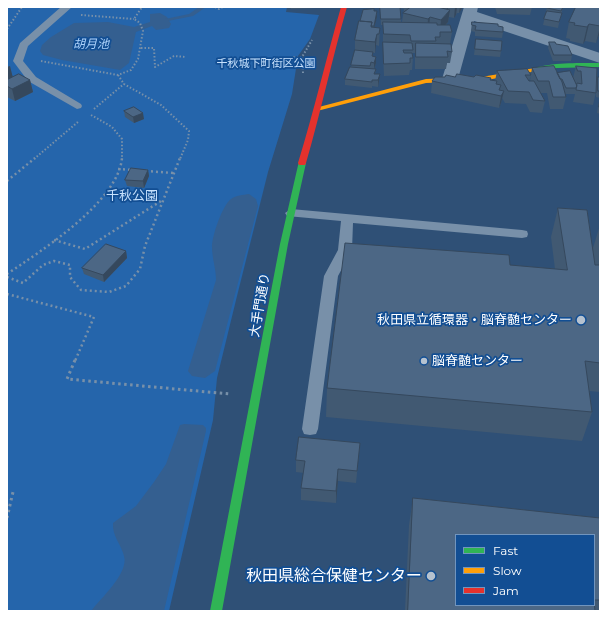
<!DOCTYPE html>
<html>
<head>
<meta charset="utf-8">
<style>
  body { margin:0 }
  #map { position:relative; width:607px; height:618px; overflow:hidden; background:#2f5076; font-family:Montserrat,sans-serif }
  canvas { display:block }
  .frame { position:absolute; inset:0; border:8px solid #fff; pointer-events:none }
  .legend { position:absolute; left:455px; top:534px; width:140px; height:72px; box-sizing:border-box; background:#124e93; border:1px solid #7195be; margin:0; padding:5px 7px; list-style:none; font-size:12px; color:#fff }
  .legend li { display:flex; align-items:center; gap:8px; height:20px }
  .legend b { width:20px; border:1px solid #7195be }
</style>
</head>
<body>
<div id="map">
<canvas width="607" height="618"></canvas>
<div class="frame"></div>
<ul class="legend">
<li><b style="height:5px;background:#30b455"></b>Fast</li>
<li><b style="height:5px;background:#ff9f0a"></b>Slow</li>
<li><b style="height:5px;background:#e5322d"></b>Jam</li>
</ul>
</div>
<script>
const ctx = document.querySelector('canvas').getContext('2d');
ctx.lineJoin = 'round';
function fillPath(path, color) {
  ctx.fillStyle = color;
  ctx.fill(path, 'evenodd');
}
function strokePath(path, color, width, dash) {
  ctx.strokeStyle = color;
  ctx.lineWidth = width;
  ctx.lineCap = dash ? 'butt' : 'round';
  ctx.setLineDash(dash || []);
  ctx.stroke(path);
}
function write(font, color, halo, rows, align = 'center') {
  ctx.font = font + ' Montserrat,"Noto Sans JP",sans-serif';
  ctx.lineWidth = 3.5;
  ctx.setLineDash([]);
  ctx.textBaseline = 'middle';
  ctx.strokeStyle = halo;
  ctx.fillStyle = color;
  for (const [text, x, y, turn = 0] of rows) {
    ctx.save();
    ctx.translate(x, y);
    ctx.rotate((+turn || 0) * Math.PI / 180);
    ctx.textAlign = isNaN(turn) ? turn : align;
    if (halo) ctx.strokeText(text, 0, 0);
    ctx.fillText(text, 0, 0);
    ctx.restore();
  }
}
fillPath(new Path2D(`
  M7,7H287L286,12L319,15L310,39L298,56L292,94L268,172L237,296L217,378L213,420L169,611H7Z`), '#2565ab');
fillPath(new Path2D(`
  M160,13L167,17L171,24L169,28L156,30L152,26L136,32L129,63L120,70L62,60L43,55L40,51L42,45L51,37L74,23L108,22L134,27L150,22V14Z
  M249,194L256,199L258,206L215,371L205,378L192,376L188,371L216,280C216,269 212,258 212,247C212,236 222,206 231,199C236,195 243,195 249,194Z
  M184,424L203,425L206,428V431L164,611H91C101,598 129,573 124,556C121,544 112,536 113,523L136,506L154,482L166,464L180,425Z`), '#345f90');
fillPath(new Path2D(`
  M199,7H206L193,16L168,21L165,19L189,14Z`), '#345f90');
strokePath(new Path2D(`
  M215,7L219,9L223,7
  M81,15L134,19
  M7,29L22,7
  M141,48H154L155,67L174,56L186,57
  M293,57H302
  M41,61L118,75L131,70L138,59L143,31L140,23L134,19L142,7
  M303,73L302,57L312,40
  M118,75L124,84L161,105L189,131L188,140L180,159
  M94,109L124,84
  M91,115L112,127L122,139V159
  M34,159L79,121`), '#7890a9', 2, [1.5, 2]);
strokePath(new Path2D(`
  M118,169L133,170
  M146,171L173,173
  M7,181L35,158
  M54,240L85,249L161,201
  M7,274C41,251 118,202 122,158
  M7,277L23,283L43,265L54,261L70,265V277L81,290L109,292L126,286L140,269L145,246L180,158
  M7,294L94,317L75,361`), '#7890a9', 2.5, [2, 3]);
strokePath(new Path2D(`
  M75,360L67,379L230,394
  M7,518L13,492`), '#7890a9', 3, [2.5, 3.5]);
fillPath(new Path2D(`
  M61,7H72L28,46L23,61L36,77L81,104L82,106L81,108L77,109L28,81L13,61L20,43Z
  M291,209L522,230L527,231L528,234L527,237L522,238L353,223L352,250L338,276L318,429L316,434L310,435L304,434L302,429L324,276L338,250L341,221L287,216L285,213Z`), '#7890a9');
fillPath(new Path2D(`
  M464,7H478L477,12L600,53V63L474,21L458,79L456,82L450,84L444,82L442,79Z`), '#7890a9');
fillPath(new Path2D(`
  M600,63V67L557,68L535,72L532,70C543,62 585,63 600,63Z
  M299,161H305L306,163L288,244L222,611H210L280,244Z`), '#30b455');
fillPath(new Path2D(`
  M535,68L538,70L537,71L481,81L426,83L317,111L314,109L315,108L426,79L481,77Z`), '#ff9f0a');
fillPath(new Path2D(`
  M341,7H347C332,59 321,111 306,163L305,165H299L298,163C314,111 326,59 341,7Z`), '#e5322d');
fillPath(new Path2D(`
  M290,7H317V8L291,9Z
  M380,7H463L459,13H457L456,15L454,18L449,17L448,22L446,25L452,32L450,44H440L452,52L450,63H447L446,69H415V53H412L413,58L412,70H410L409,75L384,76L383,54V25H381ZM400,8L404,9L402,22H401V19Z
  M495,7H532L530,15L497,14Z
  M547,7H563L560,19L558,28L543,25Z
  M600,7V32L596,43L585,41L583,44L570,41V39L566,38L569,22Z
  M374,11H377V17L374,28H380L379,46L376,45L375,53H373V56L376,57V63L374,69H370H376L375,74L379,81L378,87L372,86V88L345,85V79L351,67L355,52V40L360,21Z
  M472,22L498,26L503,32L502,38L475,36V32L471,31Z
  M476,39L501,51L500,57L474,55Z
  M549,42L556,44L572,55L571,61H553L548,48Z
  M7,64L13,77L30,80L33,92L15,101L7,97Z
  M576,66L597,81L598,77H600V98L596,97V92L593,105L573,102L575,94H565L566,97L563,109H550L547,93H540L545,101L542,113L530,112L526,104L505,103L502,98L501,103L499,108L431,93L432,81L455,77L491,78V80L495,81L497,71L531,75L529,81H531L530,80L532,68L557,73L573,78Z
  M600,99V114L597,113L598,106Z
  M124,111L144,119L134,123L125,117Z
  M148,170L149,176L144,188L127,186L125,180Z
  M558,208L593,248L600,225V392L589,391L592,412L582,441L326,417L327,388L510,265L555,269L551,237Z
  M126,251L127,258L104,282L84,274L82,268Z
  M360,443L356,483L338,481L336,503L301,500V488L304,473L296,472V460Z
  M413,498L600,518V611H405L409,525Z`), '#415972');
fillPath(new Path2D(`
  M447,7H448L447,13L450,10L448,22L440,31L441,20L446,15Z
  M455,7H457L456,15L454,18Z
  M460,7H463L459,13Z
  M377,11V17L373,32L374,26Z
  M430,17L429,29L427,31L428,19Z
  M589,24L585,41L583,44L587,27Z
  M600,27V32L596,43Z
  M377,34L376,45L375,53V42Z
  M376,57V63L374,69V63Z
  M10,66L13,78L7,81V67Z
  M380,74L379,81L378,87V80Z
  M30,80L33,92L15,101L12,89Z
  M504,91L501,103L499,108L501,96Z
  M143,113L144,119L134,123L133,117Z
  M148,170L149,176L144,188L143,181Z
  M126,251L127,258L104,282L103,275Z
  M338,469V481L336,503V491Z`), '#35485d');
const building = new Path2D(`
  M380,7H400L401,19H381Z
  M411,7H437L450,10L441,20L430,17L428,19L403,13Z
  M547,7H563L561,11L547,8Z
  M576,7H600V26L589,24L587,27L574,25L575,23L569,22Z
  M374,9V11H377L374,26H371L372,22L360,21L363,10Z
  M547,11L562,13L559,22L544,19Z
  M359,21L372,22L371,27L380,28L379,34H377L375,42L355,40Z
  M383,22L437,23V25H450L452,32H440V37H435L436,41H411L410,35L384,34Z
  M472,22L498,24V26L503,27V32L475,30L476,26L472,25Z
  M476,39L502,41L501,51L475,49Z
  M383,42L412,43L413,50H403L404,53H412L413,58H410V63L384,64Z
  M549,42H555L556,44L568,46L572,55H554Z
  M416,43L451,44L452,52L447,51L448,57H416Z
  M355,50L373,52L372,56L376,57L374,63L371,62L370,66L351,65Z
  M554,66L562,82L566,97H553L549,81H538L532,68Z
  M576,66L597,68L596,93L576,90L577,83L582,84L581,71H578Z
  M350,67L376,69L374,74H380L378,80H372V82L345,79Z
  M527,69L531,75H525L529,81H534L545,101L533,100L529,92L508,91L497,71Z
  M570,71L577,86L576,88H566L562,79H560L557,73Z
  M19,74L30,80L12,89L7,86V79H8Z
  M457,74L474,77L476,75L491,78L490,80L497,81L496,84L501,85L499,90L504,91L501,96L432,81L435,77H445L446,75L455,77Z
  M598,77H600V91H598Z
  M600,99V107H599Z
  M134,107L143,113L133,117L124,111Z
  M131,168L148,170L143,181L125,180Z
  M558,208L587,210L595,265H600V363L585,361L592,412L327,388L345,243L509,255L510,265L567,270Z
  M106,244L126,251L103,275L82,268Z
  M299,437L360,443L357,471L338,469L336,491L301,488L305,461L296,460Z
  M413,498L600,518V600H594L595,611H408ZM456,535H594V605H456Z`);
fillPath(building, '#4c6785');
strokePath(building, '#35485d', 1);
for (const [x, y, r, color] of [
  [581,320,5,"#b6c2cf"],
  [424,361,4,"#b6c2cf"],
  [431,576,5,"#b6c2cf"]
]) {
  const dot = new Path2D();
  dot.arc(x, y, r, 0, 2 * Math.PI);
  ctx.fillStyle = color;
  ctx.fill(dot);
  strokePath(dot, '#124e93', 1.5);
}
write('11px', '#c7e1fd', '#124e93', [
  ["千秋城下町街区公園",266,64]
]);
write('italic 12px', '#acd1fa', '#124e93', [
  ["胡月池",91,44]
]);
write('13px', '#c7e1fd', '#124e93', [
  ["千秋公園",132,196]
]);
write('13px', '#fff', '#124e93', [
  ["大手門通り",260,305,-80]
]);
write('13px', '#fff', '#124e93', [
  ["秋田県立循環器・脳脊髄センター",572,320],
  ["脳脊髄センター",432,361,"left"]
], 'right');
write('16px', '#fff', '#124e93', [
  ["秋田県総合保健センター",422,576]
], 'right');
</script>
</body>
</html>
